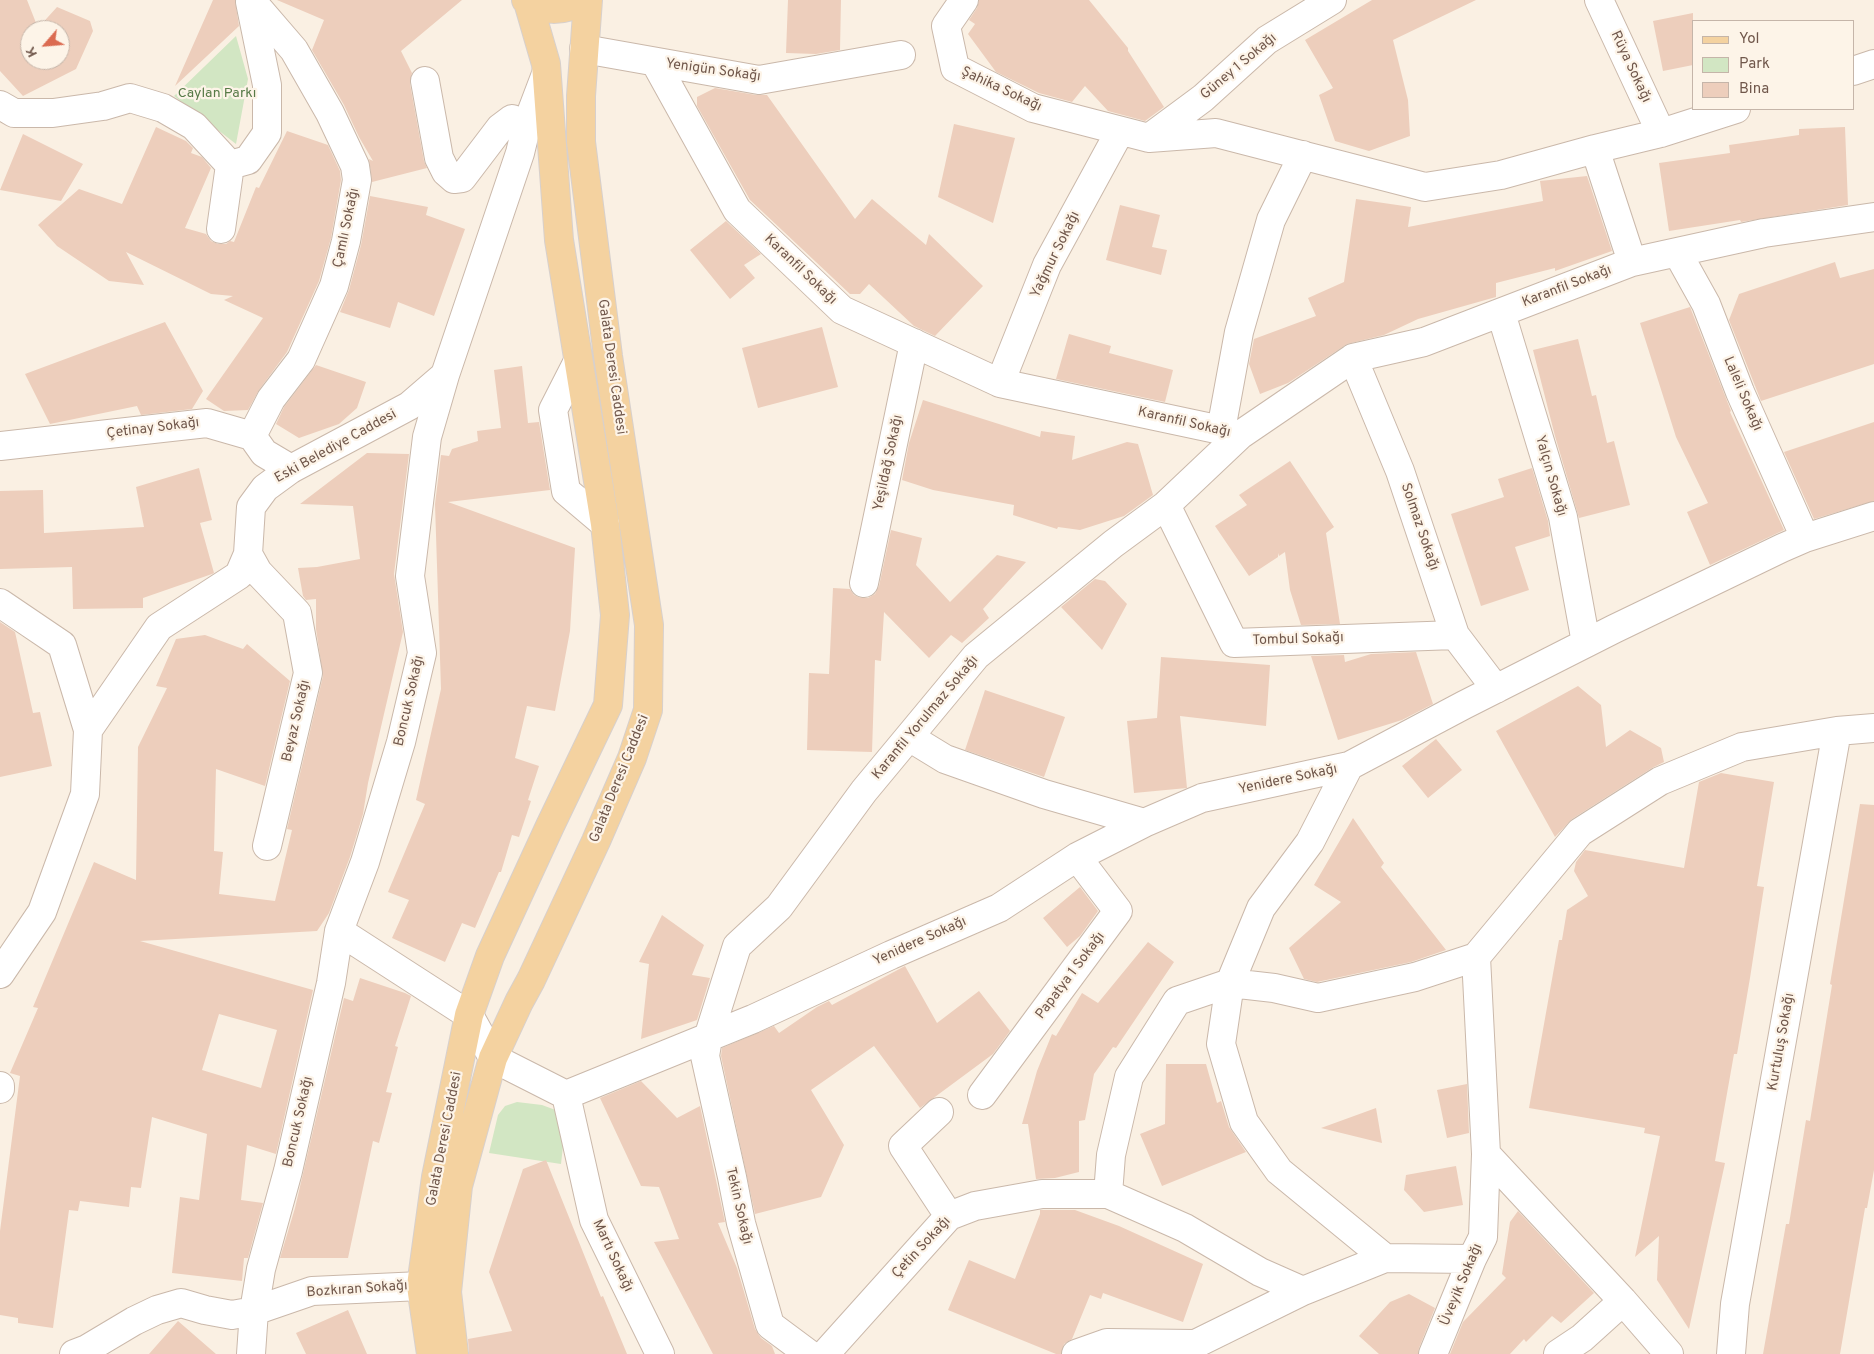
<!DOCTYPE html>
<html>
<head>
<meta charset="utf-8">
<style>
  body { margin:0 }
  #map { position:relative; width:1874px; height:1354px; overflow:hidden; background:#faf0e3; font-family:Overpass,sans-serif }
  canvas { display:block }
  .legend { position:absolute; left:1692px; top:20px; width:162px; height:90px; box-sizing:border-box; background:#fdf4e8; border:1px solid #c5b5a9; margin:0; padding:6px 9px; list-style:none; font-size:15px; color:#70574b }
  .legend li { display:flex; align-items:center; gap:10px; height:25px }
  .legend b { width:25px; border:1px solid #c5b5a9 }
  .north { position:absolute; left:20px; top:20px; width:50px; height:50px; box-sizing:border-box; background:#fdf4e8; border:1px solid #c5b5a9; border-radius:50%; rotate:243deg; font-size:14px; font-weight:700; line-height:20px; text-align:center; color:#70574b }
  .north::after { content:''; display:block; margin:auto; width:18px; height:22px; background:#db6b51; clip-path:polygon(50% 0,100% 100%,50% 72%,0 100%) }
</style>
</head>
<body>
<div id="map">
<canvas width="1874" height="1354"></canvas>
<ul class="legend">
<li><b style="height:6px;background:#f4d2a0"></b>Yol</li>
<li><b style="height:14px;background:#d2e6c3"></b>Park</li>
<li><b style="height:14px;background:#edcebc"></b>Bina</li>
</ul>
<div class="north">K</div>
</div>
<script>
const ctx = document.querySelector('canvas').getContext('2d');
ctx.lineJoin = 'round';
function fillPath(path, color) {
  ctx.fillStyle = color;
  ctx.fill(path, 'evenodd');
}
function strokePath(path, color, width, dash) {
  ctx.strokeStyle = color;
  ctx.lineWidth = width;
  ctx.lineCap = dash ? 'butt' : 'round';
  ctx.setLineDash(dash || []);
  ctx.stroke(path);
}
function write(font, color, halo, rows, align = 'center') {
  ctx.font = font + ' Overpass,sans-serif';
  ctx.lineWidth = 4.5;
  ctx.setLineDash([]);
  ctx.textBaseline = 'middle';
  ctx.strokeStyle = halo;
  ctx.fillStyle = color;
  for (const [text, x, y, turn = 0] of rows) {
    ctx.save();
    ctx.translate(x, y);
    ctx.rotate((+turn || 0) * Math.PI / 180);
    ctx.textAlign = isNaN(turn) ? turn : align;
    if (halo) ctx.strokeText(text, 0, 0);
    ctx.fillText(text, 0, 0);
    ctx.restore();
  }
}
fillPath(new Path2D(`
  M236,36L248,79L236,144L174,96Z
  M517,1102L542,1105L561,1112L566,1119L561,1164L489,1153L498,1115L505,1106Z`), '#d2e6c3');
fillPath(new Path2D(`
  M0,0H27L38,28L57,7L90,21L93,31L76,69L23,96L0,71ZM30,30H60V60H30Z
  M213,0H235L239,26L175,86Z
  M277,0H462L401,51L412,73L410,84L424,161L427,168L372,182L369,159L373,161L359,137L344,105L312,50L324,20Z
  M788,0H841L840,50L816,54L786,53Z
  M979,0H1089L1128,48V51L1164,107L1145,121L1108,111L1085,86L1072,102L1039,93L996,72L968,34L975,24L969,20L977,8Z
  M1372,0H1476L1393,40L1408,100L1410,136L1369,151L1335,141L1319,95L1333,88L1305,40Z
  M1693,13V65L1663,71L1653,21Z
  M715,88L756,95H767L855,219L872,199L926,245L929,234L983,286L935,336L914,326L869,284L860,294H850L750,200L697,106V97Z
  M954,124L1015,138L993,223L938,197Z
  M156,127L186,141L193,148L191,153L202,157L211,168L185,228L206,234L211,241L218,244H226L230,241L234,242L256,187L259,188L287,131L328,145L340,171L341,180L331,238L319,281L287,352L259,390L248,410L224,411L206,399L263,318L224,300L233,296L211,294L126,252L144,285L109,281L57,246L38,225L79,189L122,204Z
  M1845,127L1848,205L1741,222L1740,220L1669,231L1659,163L1730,153L1729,145L1799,135V129Z
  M23,134L83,164L61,201L0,190Z
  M1587,176L1612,251L1555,271V268L1496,283V297L1418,319L1384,335L1347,344L1288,383L1260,394L1249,364L1254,339L1316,316L1308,298L1344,282L1356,199L1411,207L1408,227L1543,201L1540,181Z
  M370,196L428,207L426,215L465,229L434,316L398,302L390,328L340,312L349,290L361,245Z
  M1120,205L1160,215L1152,247L1167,250L1161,275L1106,260Z
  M726,221L761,254L744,265L755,278L730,299L690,250Z
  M1835,262L1840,278L1874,269V364L1761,401L1729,320L1739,294Z
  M1690,307L1731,411L1730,412L1784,530L1710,565L1687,512L1708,503L1676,437L1640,323Z
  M165,322L203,391L192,409L141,415L137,406L50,424L25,374Z
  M822,327L838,387L758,408L742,348Z
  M1069,334L1111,346L1109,353L1173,370L1165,402L1056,379Z
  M1578,339L1592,396L1596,395L1607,443L1614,441L1630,505L1579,518L1555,436L1533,350Z
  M316,365L366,382L357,408L339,424L299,438L276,424L284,407Z
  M522,366L528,423L539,422L550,490L448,502L575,548L570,631L555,711L527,706L515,758L539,766L528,800L531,801L519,837L512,835L501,872H499L475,928L462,923L445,962L392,938L409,900L388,892L425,804L416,800L441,689L435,504L441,455L449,456L452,449L478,441L477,431L501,428L494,370Z
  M923,400L1040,437L1041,431L1075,436L1072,460L1127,442L1138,444L1153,495L1124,516L1080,530L1058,527L1057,529L1013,515L1014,505L933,490L902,480L909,443Z
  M1874,422V501L1814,519L1784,452Z
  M367,453L409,454L394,574L403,632L368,783L363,814L350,857L329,913L317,931L140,941L313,990L276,1154L247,1145L241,1200L263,1203L248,1258H244L242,1281L172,1273L180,1197L199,1200L207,1134L152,1117L141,1188L131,1187L129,1207L80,1201L78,1211L69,1210L53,1328L18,1323V1318L0,1315V1231L20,1076L10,1073L38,1008L33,1007L94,862L136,880L138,747L167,688L156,686L176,639L205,635L243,649L247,644L290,681L265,786L216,769L214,851L223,852L219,894L275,901L292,830L287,829L323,676L316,629V599L306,600L303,596L298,568L317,567L360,559L353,506L300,504ZM219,1014L277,1030L261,1088L202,1070Z
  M1290,461L1334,527L1326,533L1340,624L1301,625L1290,590L1285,552L1279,556L1278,553V557L1249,576L1215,526L1247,505L1239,495Z
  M199,468L212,520L200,523L214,573L212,574L143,598V608L73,609L72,567L0,569V491L43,490L44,533L144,527L136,487Z
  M1532,468L1548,521L1550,536L1515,547L1529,590L1481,606L1451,514L1504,497L1498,479Z
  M891,530L922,538L916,565L950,602L997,555L1026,562L983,609L989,618L962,643L951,635L929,658L884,612L881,661L875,660L872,752L807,750L809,673L829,674L833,588L850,589L854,595L861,598H868L875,594L879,586Z
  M1095,579L1105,581L1127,604L1102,650L1061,607Z
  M0,622L15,632L33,713L40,712L52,766L0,777Z
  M1416,652L1433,704L1402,720L1338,740L1311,656L1344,655L1345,662L1371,654Z
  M1161,657L1270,665L1266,726L1180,716L1187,788L1134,793L1127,721L1157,718Z
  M1578,686L1601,705L1606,747L1630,730L1661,748L1664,762L1652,768L1572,819L1555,837L1496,731Z
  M985,690L1065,717L1044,777L965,750Z
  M1436,739L1462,770L1428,798L1402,766Z
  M1721,773L1774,782L1757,886L1764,887L1750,978L1737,1054H1734L1715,1161L1725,1163L1689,1329L1657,1280L1659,1236L1635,1257L1660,1136L1644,1133L1645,1128L1529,1108L1559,940H1562L1567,910L1588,896L1574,871L1576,862L1585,850L1684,868L1699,782Z
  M1860,804L1874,805V1170L1867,1208H1865L1840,1354H1763L1786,1224H1789L1806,1120L1810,1121L1832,985L1830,984Z
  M1353,818L1384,863L1381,867L1446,950L1411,962L1317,982L1304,979L1289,948L1341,902L1314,885Z
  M1080,887L1098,911L1080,936L1067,947L1043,918Z
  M662,915L704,945L692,975L710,978L697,1020L641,1039L649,964L639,962Z
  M1148,942L1174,962L1116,1048L1113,1047L1094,1074L1085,1120L1079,1121V1172L1055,1178L1036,1179L1028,1124H1022L1037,1071L1052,1034L1056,1036L1082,993L1098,1003Z
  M905,966L937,1023L979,991L1010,1031L993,1054L920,1108L874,1046L811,1090L844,1145L821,1197L755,1214L721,1056L722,1048L774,1026L779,1033L817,1007L829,1001L832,1005Z
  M360,978L405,993L411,996L395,1046L398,1047L386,1092L392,1093L379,1143L373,1141L348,1258H280L295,1208L344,998L353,1001Z
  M1166,1064H1206L1217,1103L1221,1101L1229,1127L1246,1152L1162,1186L1140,1134L1165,1124Z
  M641,1081L677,1118L700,1106L725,1222L718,1223L737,1268L755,1329L761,1338L772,1346L775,1354H713L654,1242L679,1239L659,1187L641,1186L600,1098Z
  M1467,1084L1469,1133L1447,1138L1437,1090Z
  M1376,1108L1382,1143L1321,1128Z
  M546,1160L601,1297L603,1296L627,1354H469L468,1339L512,1331L489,1272L523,1169Z
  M1456,1166L1463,1205L1424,1212L1404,1190L1406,1175Z
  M1040,1210H1075L1119,1226L1203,1264L1183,1322L1103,1293L1101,1299L1090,1295L1072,1339L1064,1344L1061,1354H1056L948,1310L969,1260L1015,1279L1040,1214Z
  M1518,1211L1594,1293L1561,1323L1552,1316L1526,1342L1524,1339L1510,1354H1450L1463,1322L1506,1278L1502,1274L1510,1222Z
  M1409,1294L1435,1308L1419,1348L1418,1354H1379L1359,1336L1390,1302Z
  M348,1310L367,1354H306L296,1333Z
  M178,1321L216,1354H149Z`), '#edcebc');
const minor = new Path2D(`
  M251,0L294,50L330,113L355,166L357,180L346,241L334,286L301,360L271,399L252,436
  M964,0L946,26L955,68L1033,108L1149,138L1216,133L1425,187L1501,175L1595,149L1632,262
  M1599,0L1661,133
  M584,49L759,80L901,55
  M655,62L737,210L842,310L1000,383L1221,430L1240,435
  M1853,71L1874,64
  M425,81L439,158L446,172L454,179L462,178L500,128L512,119L527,124
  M0,105L14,113H53L103,106L130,98L163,108L194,126L230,165L248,160L267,133V85L250,2
  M1149,138L1203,98L1267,40L1332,0
  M1595,149L1661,133L1736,109
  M221,229L230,165
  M1677,252L1706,304L1740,392L1805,538
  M1501,313L1563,517L1586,643
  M1353,358L1400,471L1455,635L1496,689
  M578,361L553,410L566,491L605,524
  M1000,383L1047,265L1120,131
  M1221,430L1239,332L1271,220L1303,155
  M0,446L207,423L252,436L264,453L291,469
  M1166,505L1234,643L1455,635
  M248,554L258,572L297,613L308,673L267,846
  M864,583L914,343
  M0,603L62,645L88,730
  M909,737L945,759L1044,794L1144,823
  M339,931L469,1015L493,1058L566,1095L753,1019L891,955L999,908L1077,857L1144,823L1202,798L1349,766
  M1476,957L1415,977L1318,998L1274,988L1230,983L1261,908L1310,842L1349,766L1464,705L1614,629L1782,548L1805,538L1874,516
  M0,974L42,912L85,794L88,730L159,627L239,575L248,554L251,507L265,488L291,469L409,406L445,375
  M0,1086V1089
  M566,1095L594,1220L660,1354
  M982,1095L1118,911L1077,857
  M939,1112L903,1146L949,1216
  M1303,1291L1385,1258L1472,1259
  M74,1354L87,1349L134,1321L157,1310L181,1303L205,1310L232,1315L254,1311L312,1291L421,1286L444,1291
  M251,1354L254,1311L261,1269L288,1171L307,1088L331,983L339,931L365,862L401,742L422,653L410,576L427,437L445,375L520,153L527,124L546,74
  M809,1354L770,1325L741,1223L732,1177L705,1056L708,1038L737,946L779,907L864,791L976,656L1113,544L1166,505L1240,435L1353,358L1424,342L1632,262L1764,233L1874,217
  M825,1354L949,1216L975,1206L1042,1194H1108
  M1076,1354L1107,1343L1195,1344
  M1175,1354L1303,1291L1260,1272L1185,1228L1108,1194L1111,1155L1129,1077L1177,1001L1230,983L1221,1044L1244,1122L1279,1171L1385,1258
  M1433,1354L1472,1259L1483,1237L1486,1154
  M1558,1354L1582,1338L1623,1301
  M1669,1354L1623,1301L1486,1154L1476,957L1580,832L1660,781L1742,747L1837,731L1874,728
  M1731,1354L1735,1304L1837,731`);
const major = new Path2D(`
  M526,0C543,12 565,12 582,0
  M431,1354L421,1286L436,1177L469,1015L490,956L550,826L608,705L615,615L605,524L559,240L546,64L528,2
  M454,1354L447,1292L458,1186L493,1058L519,1002L531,980L596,841L632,758L648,710L649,625L608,356L581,142V96L588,0`);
strokePath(minor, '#cab8aa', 30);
strokePath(major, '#d7d0cd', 30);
strokePath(minor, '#fff', 28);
strokePath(major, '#f4d2a0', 28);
write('14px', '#70574b', '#fdf4e8', [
  ["Güney 1 Sokağı",1239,67,-40],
  ["Rüya Sokağı",1630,67,65],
  ["Yenigün Sokağı",713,71,8],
  ["Şahika Sokağı",1001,90,25],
  ["Çamlı Sokağı",347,228,-78],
  ["Yağmur Sokağı",1056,255,-64],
  ["Karanfil Sokağı",800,270,44],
  ["Karanfil Sokağı",1567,287,-21],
  ["Galata Deresi Caddesi",611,367,82],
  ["Laleli Sokağı",1742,394,67],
  ["Karanfil Sokağı",1184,423,13],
  ["Çetinay Sokağı",153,429,-7],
  ["Eski Belediye Caddesi",336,447,-29],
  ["Yeşildağ Sokağı",889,463,-78],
  ["Yalçın Sokağı",1550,476,74],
  ["Solmaz Sokağı",1419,527,71],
  ["Tombul Sokağı",1298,640,-2],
  ["Boncuk Sokağı",410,701,-77],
  ["Karanfil Yorulmaz Sokağı",926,718,-50],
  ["Beyaz Sokağı",297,721,-77],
  ["Galata Deresi Caddesi",620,779,-68],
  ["Yenidere Sokağı",1288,780,-12],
  ["Yenidere Sokağı",920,942,-24],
  ["Papatya 1 Sokağı",1071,976,-53],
  ["Kurtuluş Sokağı",1782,1042,-80],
  ["Boncuk Sokağı",299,1122,-77],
  ["Galata Deresi Caddesi",445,1139,-79],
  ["Tekin Sokağı",738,1206,77],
  ["Çetin Sokağı",922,1248,-47],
  ["Martı Sokağı",612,1256,65],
  ["Üveyik Sokağı",1462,1285,-67],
  ["Bozkıran Sokağı",357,1290,-4]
]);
write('14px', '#577a47', '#fdf4e8', [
  ["Caylan Parkı",217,94]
]);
</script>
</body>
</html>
